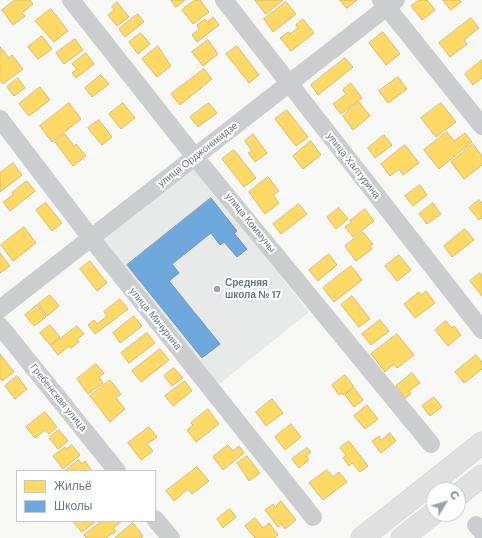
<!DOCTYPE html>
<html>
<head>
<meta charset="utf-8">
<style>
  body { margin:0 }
  #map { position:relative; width:482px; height:538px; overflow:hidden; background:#f8f8f7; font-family:"DM Sans",sans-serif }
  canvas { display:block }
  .legend { position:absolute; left:16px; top:470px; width:140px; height:52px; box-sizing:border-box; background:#fff; border:1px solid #c3c8cf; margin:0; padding:5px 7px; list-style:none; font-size:12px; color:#697686 }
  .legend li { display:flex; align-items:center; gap:8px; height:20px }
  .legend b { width:20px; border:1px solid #c3c8cf }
  .north { position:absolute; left:426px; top:482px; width:40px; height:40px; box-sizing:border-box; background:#fff; border:1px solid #c3c8cf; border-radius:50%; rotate:52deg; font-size:11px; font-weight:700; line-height:16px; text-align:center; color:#697686 }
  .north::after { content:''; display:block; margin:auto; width:14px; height:18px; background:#9ba4ae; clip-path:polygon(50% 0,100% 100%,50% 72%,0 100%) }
</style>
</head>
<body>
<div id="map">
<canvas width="482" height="538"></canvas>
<ul class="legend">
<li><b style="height:11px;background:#ffd966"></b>Жильё</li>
<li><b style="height:11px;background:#6fa8dc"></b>Школы</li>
</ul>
<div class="north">С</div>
</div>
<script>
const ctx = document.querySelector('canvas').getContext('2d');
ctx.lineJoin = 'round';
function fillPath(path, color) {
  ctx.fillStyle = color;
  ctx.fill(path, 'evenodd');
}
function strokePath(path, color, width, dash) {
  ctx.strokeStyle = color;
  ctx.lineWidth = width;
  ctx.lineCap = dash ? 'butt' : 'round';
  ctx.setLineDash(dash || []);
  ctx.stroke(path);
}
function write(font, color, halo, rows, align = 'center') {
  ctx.font = font + ' "DM Sans",sans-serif';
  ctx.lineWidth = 4;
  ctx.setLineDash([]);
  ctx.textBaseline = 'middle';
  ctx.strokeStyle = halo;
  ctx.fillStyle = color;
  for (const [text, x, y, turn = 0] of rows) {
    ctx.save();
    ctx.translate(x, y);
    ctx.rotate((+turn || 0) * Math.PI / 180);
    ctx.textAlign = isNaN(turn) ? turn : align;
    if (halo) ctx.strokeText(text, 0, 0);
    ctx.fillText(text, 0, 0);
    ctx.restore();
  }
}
fillPath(new Path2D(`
  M195,168L309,312L218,385L124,265L121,267L101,241Z`), '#e8e9e9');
const homes = new Path2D(`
  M15,0H30L33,4L22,13L25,16L13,25L2,10Z
  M171,0H185L176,7Z
  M195,0H200L209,12L193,24L182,10Z
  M255,0H283L266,14Z
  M340,0H357L347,8Z
  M419,0H427L435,10L422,20L411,6Z
  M443,0H459L461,2L451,10Z
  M117,2L129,17L117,26L108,15L114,10L112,7Z
  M286,2L296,14L273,32L264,19Z
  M51,9L68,31L54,42L35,21Z
  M138,14L144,22L125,37L119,29Z
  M213,17L219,25L197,42L192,35L199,29L197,25L205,19L207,22Z
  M471,18L479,28L464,40L467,44L450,57L439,43Z
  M303,19L314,33L291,51L280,38L288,32L290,34L298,28L296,25Z
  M383,32L400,54L386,65L369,43Z
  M141,33L150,44L138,54L129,42Z
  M42,36L52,49L38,59L28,47Z
  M75,39L83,50L64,64L56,53Z
  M208,40L218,54L203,66L192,52Z
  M158,46L171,66L157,77L142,59Z
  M237,46L259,75L249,83L226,54Z
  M0,47L9,58L12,55L23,69L3,84L0,80Z
  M86,53L94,64L76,78L72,73L77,69L72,64Z
  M345,58L353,67L318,95L311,85Z
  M482,60V78L473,85L465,74Z
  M204,69L212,79L180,105L171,94Z
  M101,75L109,84L92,97L85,88Z
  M398,77L407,89L388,103L379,91Z
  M18,78L25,88L14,96L7,87Z
  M351,83L362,98L341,114L333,104L346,94L343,90Z
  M40,87L50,100L29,116L19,104Z
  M359,102L370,116L353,130L343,116Z
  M69,103L81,119L52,142L40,126Z
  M123,103L135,118L121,129L109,114Z
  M209,103L217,113L198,127L190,117Z
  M441,103L456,122L436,137L421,118Z
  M287,110L308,137L296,146L275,119Z
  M99,120L112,137L102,145L88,128Z
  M447,132L454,141L465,133L472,142L439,169L424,150Z
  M65,134L74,146L76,144L86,156L73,166L55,142Z
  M253,134L267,153L255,162L248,153L252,151L245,141Z
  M384,135L392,145L375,158L368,148Z
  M311,141L321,155L303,169L293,156Z
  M473,144L482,156V165L464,179L451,162Z
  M405,145L419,163L403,175L399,169L390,176L381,164Z
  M234,150L256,178L244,187L222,159Z
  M13,163L22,175L0,192V173Z
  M268,177L279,191L273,195L279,203L265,214L249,192Z
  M27,181L35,191L10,211L3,202L13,195L12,193Z
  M420,185L427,195L413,206L405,196Z
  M479,200L482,203V218L479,220L469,208Z
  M46,203L62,223L52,231L36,210Z
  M433,203L441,214L427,224L419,214Z
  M299,204L307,214L281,234L273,224Z
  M339,208L348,219L336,229L327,217Z
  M365,209L374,221L353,237L345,227L352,222L350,221Z
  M24,227L36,243L13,261L1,245Z
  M465,229L474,240L452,257L444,246Z
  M363,232L373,244L370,246L372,249L356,261L345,246Z
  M0,253L10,266L0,273Z
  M329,254L337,265L318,281L309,270Z
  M399,255L411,270L397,281L385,266Z
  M90,261L107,283L97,291L80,269Z
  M351,266L362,280L334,302L323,288Z
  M480,273L482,276V296L470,281Z
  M426,291L435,303L415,318L404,304L419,292L421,295Z
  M50,295L59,306L47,316L38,304Z
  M352,296L370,319L359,327L341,305Z
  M120,299L128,309L95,334L88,325L94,320L97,324L107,316L104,312Z
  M37,305L46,317L34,326L25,315Z
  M134,316L142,326L120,343L113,333Z
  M380,320L389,331L371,345L362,334Z
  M446,321L452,328L454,326L461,335L448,346L435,330Z
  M50,325L60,337L50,345L40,333Z
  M77,326L84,334L77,339L79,342L71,348L69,346L58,355L51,346Z
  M147,333L155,343L129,363L121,353Z
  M397,334L414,355L397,368L394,364L385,372L371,354Z
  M160,349L169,360L141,382L132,371Z
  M0,354L14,372L2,381L0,378Z
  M476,355L482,362V369L464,383L455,372Z
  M96,364L104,373L99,377L103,383L88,394L77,379Z
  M174,368L183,378L172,386L164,376Z
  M412,373L420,383L409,391L411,394L405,398L396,386Z
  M345,375L354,387L343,395L342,393L339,395L332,385Z
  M17,376L27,389L15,399L5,386Z
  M110,380L121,394L116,398L125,409L110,422L90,396Z
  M185,381L192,391L173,406L165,396Z
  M354,388L363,400L354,407L345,395Z
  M434,397L442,407L430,416L422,406Z
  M272,399L283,413L266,426L256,412Z
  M367,405L378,419L365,429L354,416Z
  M208,409L219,424L196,442L187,430L193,425L191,423Z
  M45,412L57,427L49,434L45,430L35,438L26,427Z
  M291,424L301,437L285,450L275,437Z
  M149,427L157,437L147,444L153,451L141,460L128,443Z
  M59,430L68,441L58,449L49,438Z
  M390,433L396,441L381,453L372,441L379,436L381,440Z
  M349,441L368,466L360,472L352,463L349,466L343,458L346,455L340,448Z
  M72,445L80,455L63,469L53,456L65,447L66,449Z
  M228,445L233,451L239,446L244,453L223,470L213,457Z
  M307,448L311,452L306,456L309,460L299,468L292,459Z
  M247,456L260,473L249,481L237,463Z
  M79,460L82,464L85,461L92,471H65Z
  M197,467L209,481L192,494L188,489L174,501L166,491Z
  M327,470L333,477L339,472L347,482L323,500L309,483Z
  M281,501L296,520L285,529L282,524L278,527L265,510L273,504L275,507Z
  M230,509L236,517L223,528L217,519Z
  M255,518L263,528L269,523L278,535L274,538H255L245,526Z
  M73,521H96L82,532Z
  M102,521H122L113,528L116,531L106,538H86L84,535Z
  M133,523L143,536L141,538H115Z`);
fillPath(homes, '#ffd966');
strokePath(homes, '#d2bb70', 1);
const schools = new Path2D(`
  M211,198L237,231L234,233L247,249L237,257L224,242L220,245L211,233L172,264L179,273L169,281L220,344L202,358L127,265Z`);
fillPath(schools, '#6fa8dc');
strokePath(schools, '#6d99c2', 1);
const major = new Path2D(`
  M458,495L482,476
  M362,538L482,443
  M402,538L434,513`);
strokePath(major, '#d5d5d5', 23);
strokePath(new Path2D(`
  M71,0L195,157L431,444
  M224,0L482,330
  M381,0L482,126
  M0,119L91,238L313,517
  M0,309L396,0
  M0,326L117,471
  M155,519L171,538
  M476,525L482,532`), '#cccdce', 18);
strokePath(major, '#e0e0e1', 22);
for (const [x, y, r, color] of [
  [217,289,4,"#9ba4ae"]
]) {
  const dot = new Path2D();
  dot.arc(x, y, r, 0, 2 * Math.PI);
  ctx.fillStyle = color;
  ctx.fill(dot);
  strokePath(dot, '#fff', 1.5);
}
write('10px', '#697686', '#fff', [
  ["улица Орджоникидзе",198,155,-38],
  ["улица Халтурина",353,166,52],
  ["улица Коммуны",250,223,51],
  ["улица Мичурина",155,319,51],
  ["Гребенская улица",58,398,51]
]);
write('bold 10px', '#697686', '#fff', [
  ["Средняя",225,283],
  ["школа № 17",225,295]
], 'left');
</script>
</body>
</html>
